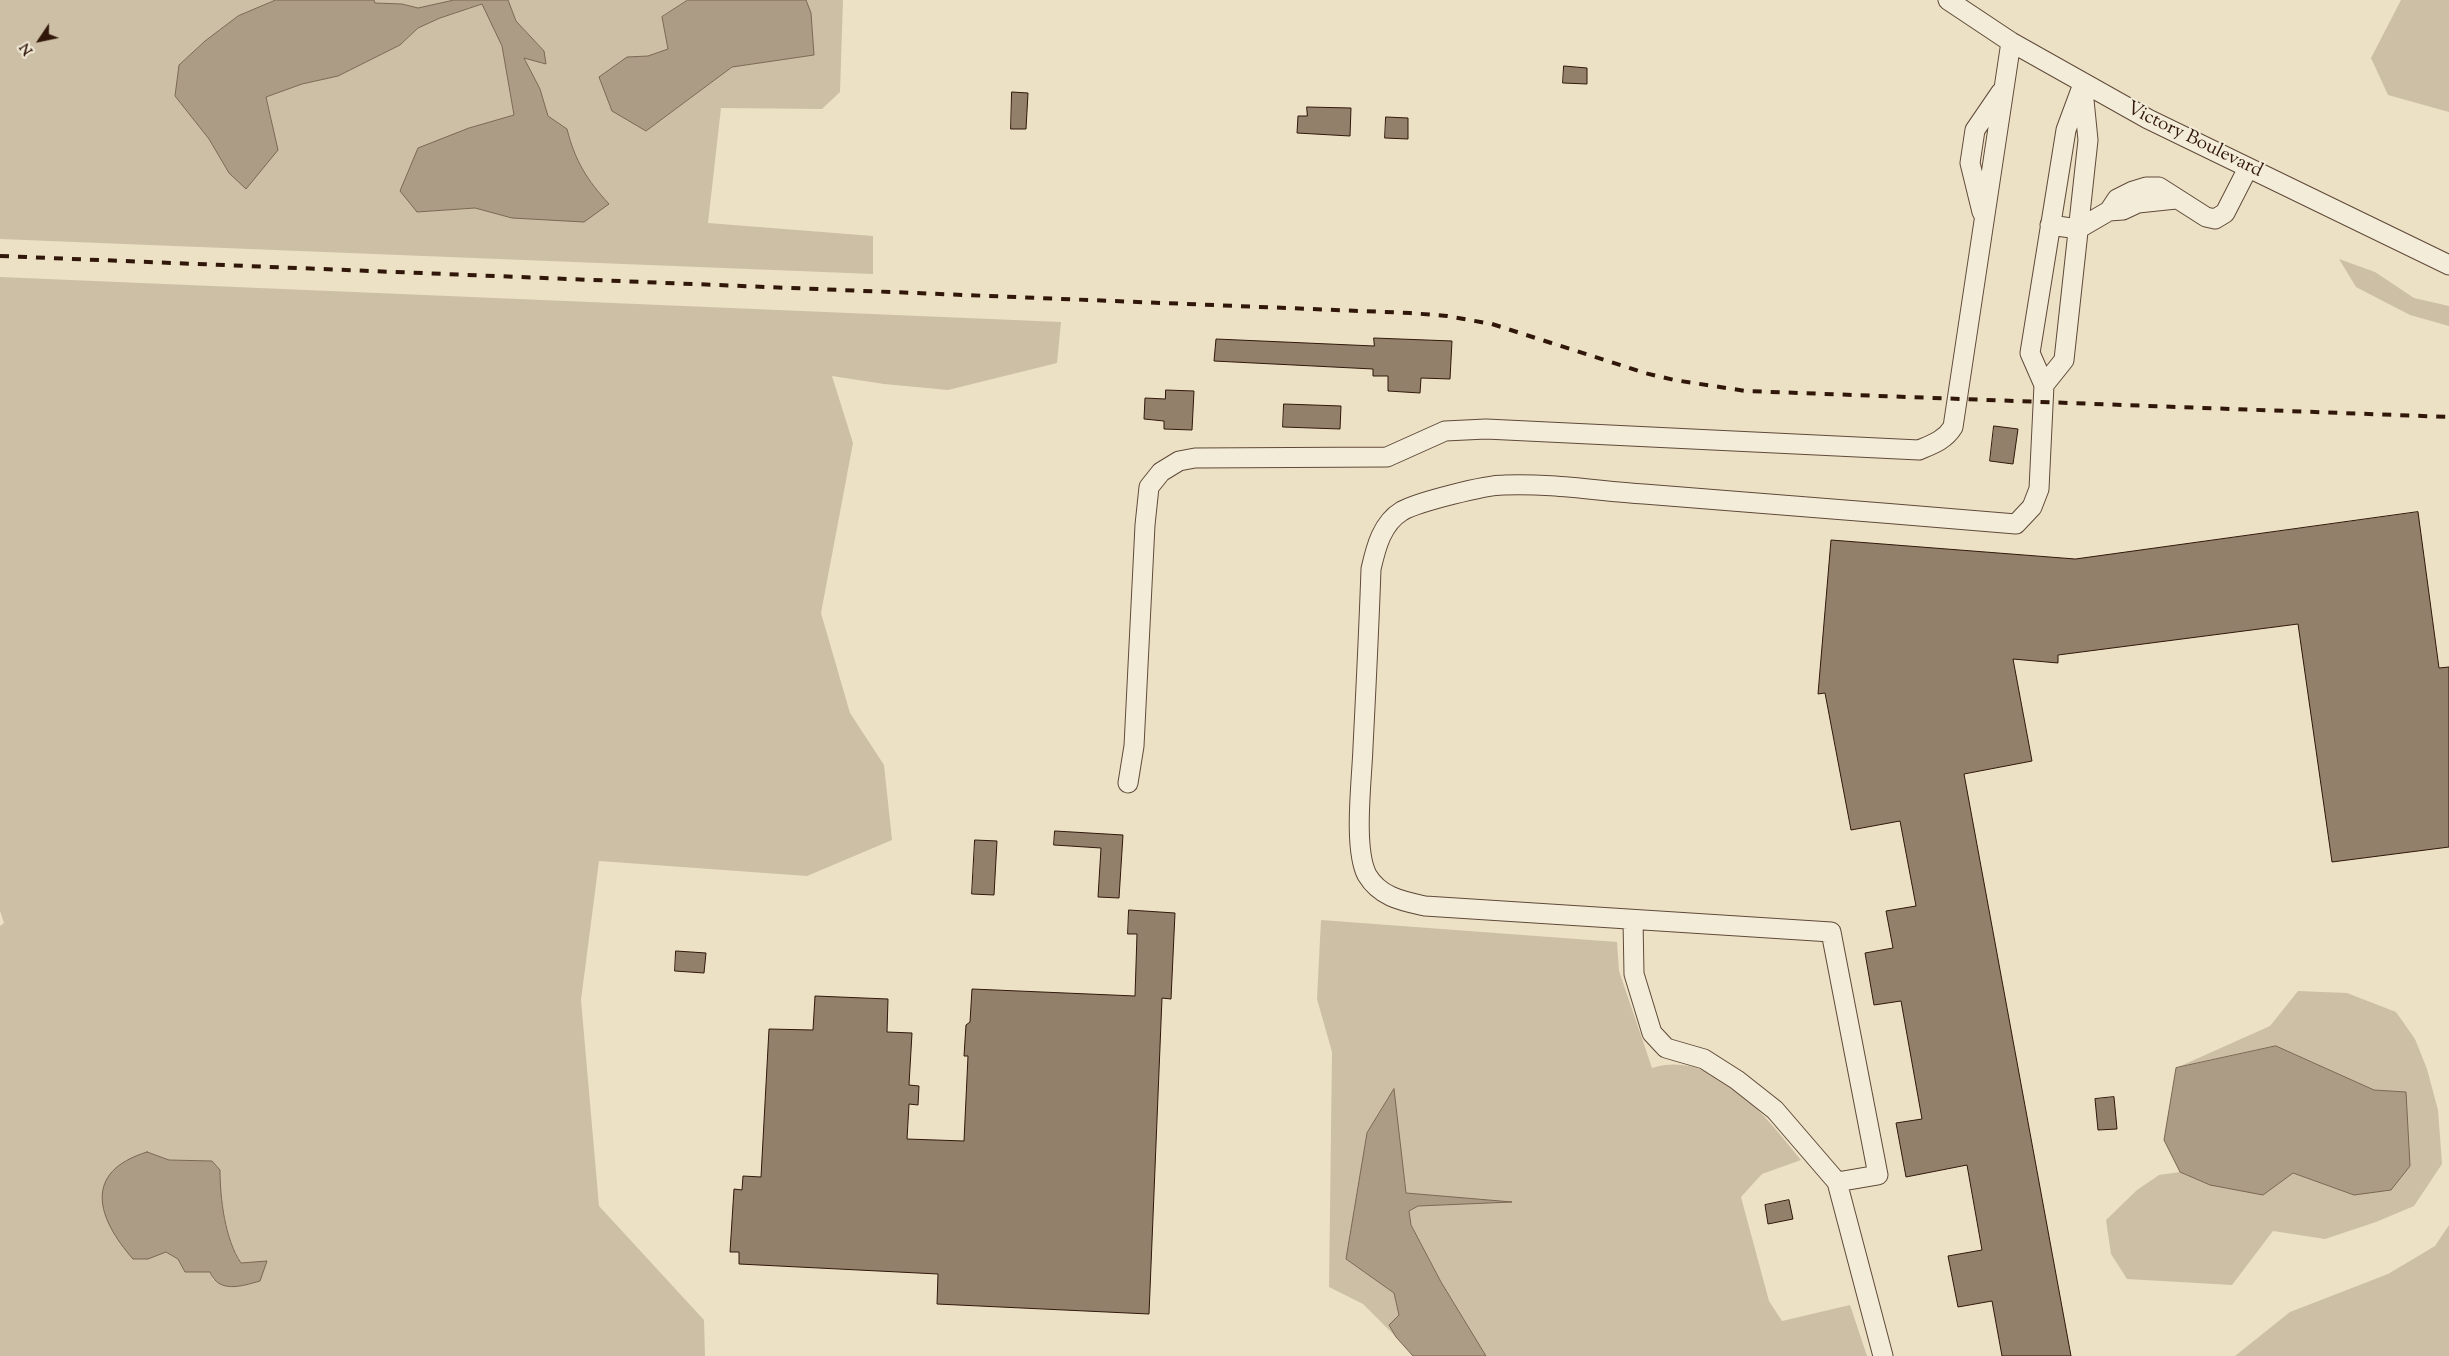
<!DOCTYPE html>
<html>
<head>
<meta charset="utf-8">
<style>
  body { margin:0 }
  #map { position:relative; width:2449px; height:1356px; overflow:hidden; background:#ece1c5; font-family:"Sorts Mill Goudy",serif }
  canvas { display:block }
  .north { position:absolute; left:15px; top:15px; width:50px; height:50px; -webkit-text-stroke:4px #f3ecd9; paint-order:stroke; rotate:236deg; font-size:14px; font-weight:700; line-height:20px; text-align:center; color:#31170a }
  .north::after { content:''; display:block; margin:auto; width:18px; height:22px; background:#31170a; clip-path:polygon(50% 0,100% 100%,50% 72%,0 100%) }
</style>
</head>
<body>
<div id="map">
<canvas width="2449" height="1356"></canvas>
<div class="north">N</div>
</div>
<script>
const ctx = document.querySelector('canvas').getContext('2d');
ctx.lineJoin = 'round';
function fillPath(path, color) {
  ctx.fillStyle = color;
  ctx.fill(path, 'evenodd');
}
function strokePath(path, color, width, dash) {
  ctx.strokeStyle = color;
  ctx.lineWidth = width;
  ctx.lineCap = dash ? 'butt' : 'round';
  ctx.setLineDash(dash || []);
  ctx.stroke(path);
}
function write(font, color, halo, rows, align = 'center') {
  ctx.font = font + ' "Sorts Mill Goudy",serif';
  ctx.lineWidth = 4;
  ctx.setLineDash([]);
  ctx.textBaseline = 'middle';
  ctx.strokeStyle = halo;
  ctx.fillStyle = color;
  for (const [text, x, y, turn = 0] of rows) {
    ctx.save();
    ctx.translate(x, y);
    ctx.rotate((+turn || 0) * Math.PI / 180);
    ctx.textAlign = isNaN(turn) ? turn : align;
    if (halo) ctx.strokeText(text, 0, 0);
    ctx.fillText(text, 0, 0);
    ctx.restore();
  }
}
fillPath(new Path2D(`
  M0,0H276L238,16L205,41L179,65L175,96L209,139L229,173L272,121L266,97L302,84L338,76L400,45L418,28L440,18L483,4L502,46L514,115L469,128L417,212L475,208L512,218L609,204C587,180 575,161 567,129L548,116L540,89L524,57L544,51L516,21L508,0H688L662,17L668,49L648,56L627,57L646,131L732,67L814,55L811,13L806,0H843L840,92L822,109L721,108L708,223L873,236V274L0,239Z
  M374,0H454L418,8L402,4L375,3Z
  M2401,0H2449V112L2388,95L2371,58Z
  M2339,259L2375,272L2414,298L2449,306V326L2410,315L2356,287Z
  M0,277L1061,322L1057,363L948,390L884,384L832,376L853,443L821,613L850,713L884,765L892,840L807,876L599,861L581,1000L599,1206L704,1320L705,1356H0V926L4,923L0,911ZM146,1152L169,1160L212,1161L220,1170C220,1199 225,1239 241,1263L267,1262L213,1280L210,1272H185L178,1259L166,1252Z
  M1321,920L1617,942L1619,971L1652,1068C1714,1048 1767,1118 1801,1160L1762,1174L1741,1197L1769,1301L1782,1321L1850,1305L1867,1356H1486L1441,1282L1411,1225L1409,1211L1418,1206L1507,1202L1406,1193L1393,1090L1346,1259L1394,1293L1399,1315L1389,1325L1396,1337L1363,1304L1329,1287L1332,1052L1317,999Z
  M2298,991L2347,993L2396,1012L2415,1039L2427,1069L2438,1110L2442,1164L2414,1206L2376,1222L2325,1239L2273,1231L2232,1285L2127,1279L2111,1254L2106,1220L2137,1190L2159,1175L2180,1172L2210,1185L2293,1173L2354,1195L2405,1092L2374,1090L2276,1046L2176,1068L2270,1026Z
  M2449,1225V1356H2235L2290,1312L2388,1274L2435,1246Z`), '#ccbfa5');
const water = new Path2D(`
  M276,0H374L375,3L402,4L418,8L454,0H508L516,21L544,51L546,64L524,58L540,89L548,116L567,129C575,161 587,180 609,204L584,222L512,218L475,208L417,212L400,191L418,148L469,128L514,115L502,46L482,4L440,18L418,28L400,45L338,76L302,84L266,97L278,150L246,189L229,173L209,139L175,96L179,65L205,41L238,16Z
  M688,0H806L811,13L814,55L732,67L646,131L612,111L599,77L627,57L648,56L668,49L662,17Z
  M2276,1046L2374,1090L2406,1092L2410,1166L2391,1190L2354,1195L2293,1173L2263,1195L2210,1185L2180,1172L2164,1140L2176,1068Z
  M1394,1089L1406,1193L1512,1202L1418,1206L1409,1211L1411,1225L1441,1282L1486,1356H1413L1396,1337L1389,1325L1399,1315L1394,1293L1346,1259L1367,1133Z
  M147,1152L169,1160L212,1161L220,1170C220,1198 225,1240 241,1263L267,1261L260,1281C242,1286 219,1294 210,1272H185L178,1259L166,1252L148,1259H133C97,1218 82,1172 147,1152Z`);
fillPath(water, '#ac9c85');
strokePath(water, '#7b6754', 1);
const building = new Path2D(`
  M1564,66L1587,68V84L1563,83Z
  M1012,92L1028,93L1026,129H1011Z
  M1307,107L1351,108L1350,136L1297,133L1298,116H1307Z
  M1386,117L1408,118V139L1385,138Z
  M1374,338L1452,341L1450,379L1421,378L1420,393L1388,391V376H1373V369L1214,361L1216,339L1374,346Z
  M1166,390L1194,391L1192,430L1164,429V421L1144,419L1145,398L1165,399Z
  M1284,404L1341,406L1340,429L1283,427Z
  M1994,426L2018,429L2013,464L1990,461Z
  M2418,512L2439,668L2449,667V847L2332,862L2298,624L2058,655V663L2013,659L2032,761L1964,774L2071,1356H2002L1992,1301L1958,1307L1948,1256L1982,1250L1967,1165L1906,1177L1896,1123L1922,1119L1901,1001L1874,1005L1865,953L1893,948L1886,911L1916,906L1900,821L1851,830L1825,693L1818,694L1831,540L2075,559Z
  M1055,831L1123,835L1119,898L1098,897L1101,848L1054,845Z
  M975,840L997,841L994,895L972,894Z
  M1129,910L1175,913L1171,999L1162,998L1149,1314L937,1304L938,1274L739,1264V1252H730L734,1189L742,1190L743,1176L761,1177L769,1029L813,1030L815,996L888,999L887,1032L912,1033L909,1085L919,1086L918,1105L909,1104L907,1139L964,1141L968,1056H964L966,1025L970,1022L972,989L1135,996L1137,934H1128Z
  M676,951L706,953L704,973L675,971Z
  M2114,1097L2117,1129L2098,1130L2095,1099Z
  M1789,1200L1793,1219L1768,1224L1765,1205Z`);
fillPath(building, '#92806b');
strokePath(building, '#31170a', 1);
const minor = new Path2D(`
  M1948,0L2011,42L2148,119L2449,265
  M2109,211L2123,210L2138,203L2176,199
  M1982,212L1970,163L1975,130L2001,92
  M2050,225L2078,229L2109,211L2117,199L2133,191L2146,187H2159L2206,217L2215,219L2225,213L2248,168
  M2044,385L2064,360L2088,140L2083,90
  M1128,783L1134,746L1145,525L1149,487L1161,472L1179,461L1195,458L1387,457L1445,431L1486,429L1919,450C1933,444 1945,440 1953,427L2011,42
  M1633,920L1634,974L1652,1033L1666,1048L1704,1059L1737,1080L1775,1110L1837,1182L1878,1175L1831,932L1425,906C1402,901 1380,897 1367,875C1353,848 1362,779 1363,747C1366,688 1369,628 1371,569C1376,547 1382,523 1402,511C1418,502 1485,485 1504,485C1551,483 1598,491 1644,494C1768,503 1892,514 2016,524L2032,507L2039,489L2044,385L2030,353L2066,130L2083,84
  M1837,1182L1883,1356`);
strokePath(minor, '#604a39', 21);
strokePath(minor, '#f3ecd9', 19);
strokePath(new Path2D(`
  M0,256L1410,313L1447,316L1492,324L1645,373L1674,380L1746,391L2449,417`), '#31170a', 4, [9, 9]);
write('19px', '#31170a', '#f3ecd9', [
  ["Victory Boulevard",2194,141,26]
]);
</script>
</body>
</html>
